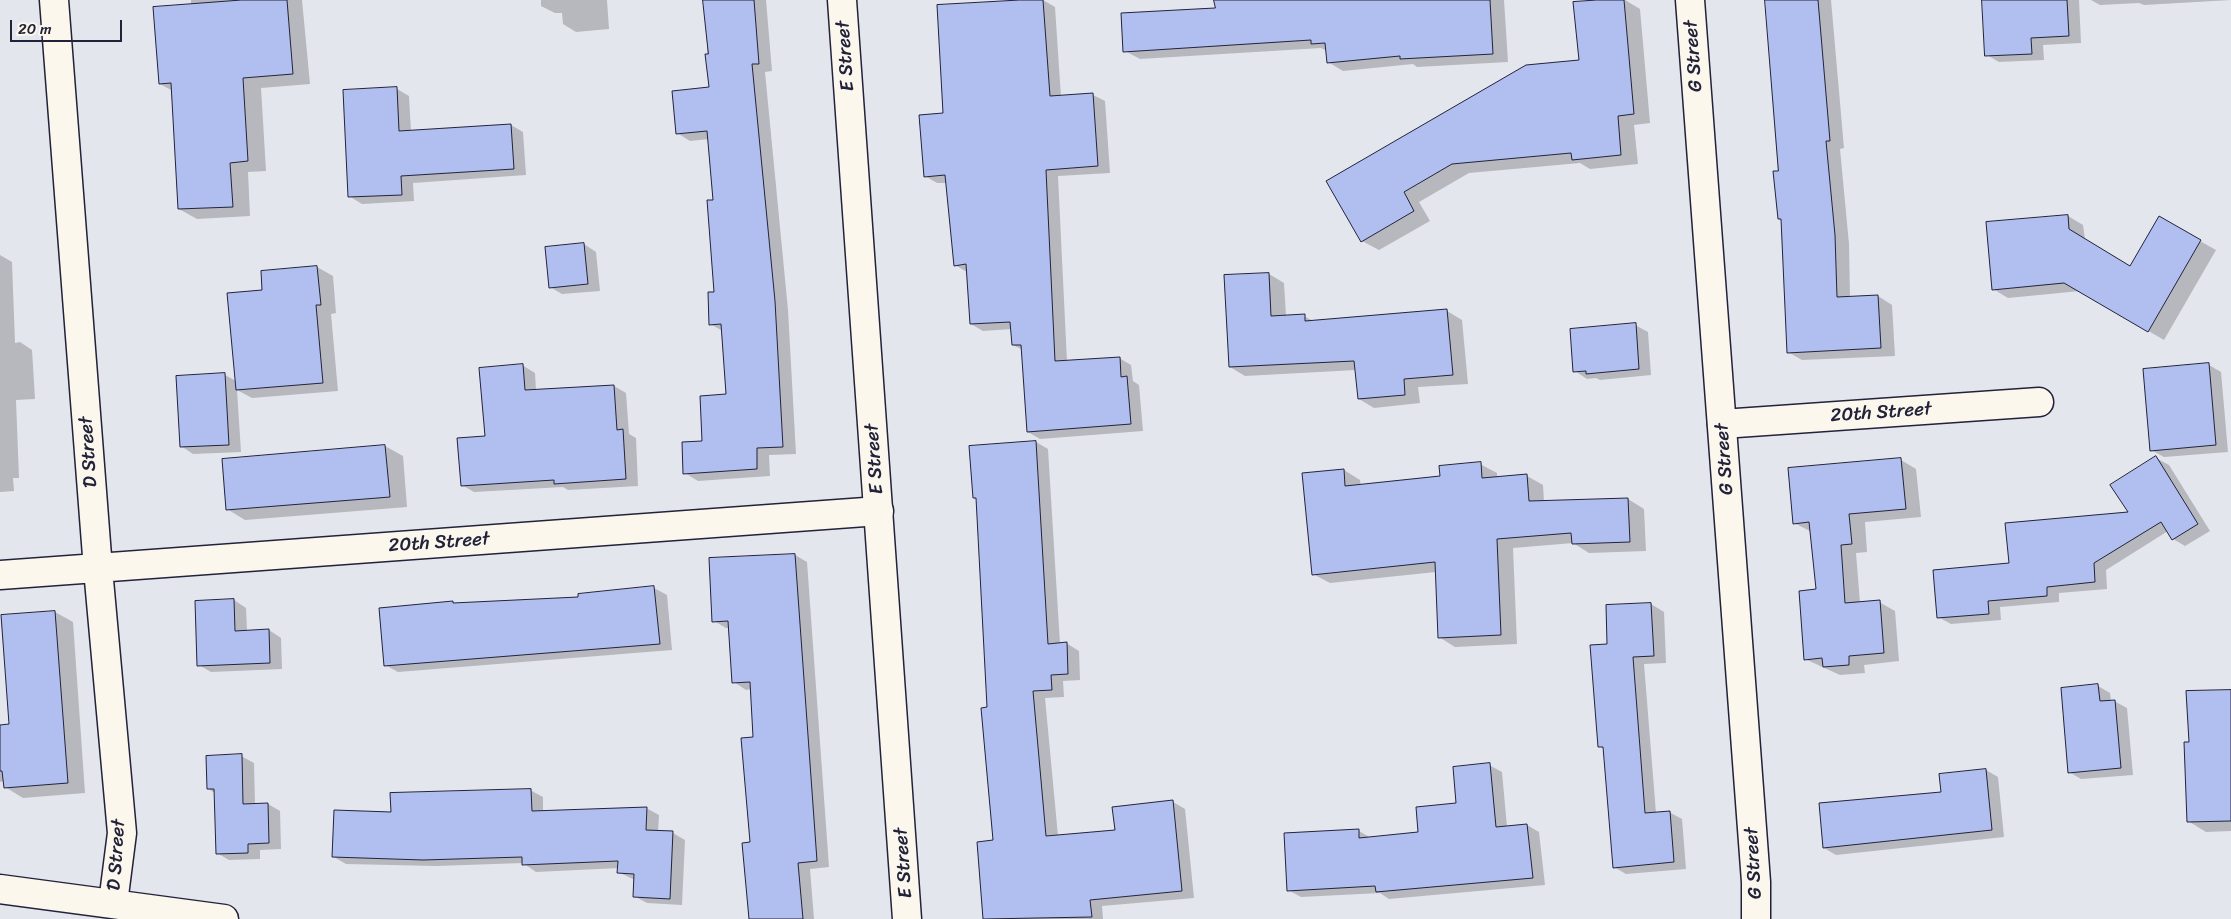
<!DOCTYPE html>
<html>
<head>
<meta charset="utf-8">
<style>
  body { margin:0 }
  #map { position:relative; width:2231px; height:919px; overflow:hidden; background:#e4e6ed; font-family:Sriracha,sans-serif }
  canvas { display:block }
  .scale { position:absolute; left:10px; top:20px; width:112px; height:22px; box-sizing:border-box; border:2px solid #22223b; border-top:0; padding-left:6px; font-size:15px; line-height:18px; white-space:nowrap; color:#22223b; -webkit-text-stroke:4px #fbf7ec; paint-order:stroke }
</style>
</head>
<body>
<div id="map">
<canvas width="2231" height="919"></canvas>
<div class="scale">20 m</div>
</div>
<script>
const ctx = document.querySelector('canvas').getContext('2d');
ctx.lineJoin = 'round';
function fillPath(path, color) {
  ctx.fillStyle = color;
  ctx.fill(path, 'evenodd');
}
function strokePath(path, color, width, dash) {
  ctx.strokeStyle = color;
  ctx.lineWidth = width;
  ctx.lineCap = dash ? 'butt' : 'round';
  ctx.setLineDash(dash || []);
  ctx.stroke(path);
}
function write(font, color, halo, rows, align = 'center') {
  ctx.font = font + ' Sriracha,sans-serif';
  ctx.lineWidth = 4.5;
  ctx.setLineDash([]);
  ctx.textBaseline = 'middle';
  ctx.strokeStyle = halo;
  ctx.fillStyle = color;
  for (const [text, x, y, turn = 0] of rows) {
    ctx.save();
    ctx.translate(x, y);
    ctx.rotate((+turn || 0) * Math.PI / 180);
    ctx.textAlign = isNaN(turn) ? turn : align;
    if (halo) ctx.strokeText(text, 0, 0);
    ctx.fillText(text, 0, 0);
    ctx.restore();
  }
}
fillPath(new Path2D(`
  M191,0H302L310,84L261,88L266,171L248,172L250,216L197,219L179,209L173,91L160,84L191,5Z
  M541,0H607L609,29L576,32L563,24L562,13H555L541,6Z
  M704,0H766L772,71L765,72L788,310L796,454L769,455L770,476L698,481L685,473L727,396L723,331L710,324L715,293L714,201L709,139L690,141L677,133L710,88Z
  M1043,0L1055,7L1061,97L1093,95L1105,101L1110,173L1058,176L1067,362L1119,358L1131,365L1133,381L1139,385L1143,431L1040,439L1028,432L1023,350L1013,345L1012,329L983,331L971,324L967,272L955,265L947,183H937L925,176L944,115Z
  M1234,0H1504L1508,62L1417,67L1413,64L1343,71L1328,62L1327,51L1321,48L1140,59L1125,51Z
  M1611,0H1625L1640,9L1650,123L1634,125L1638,164L1590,169L1580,163L1469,173L1419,202L1430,221L1379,250L1362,241L1328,181L1580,61Z
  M1766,0H1831L1844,148L1840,149L1849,244L1850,298L1878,296L1892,305L1895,356L1802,360L1788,352L1782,220L1779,218L1780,172Z
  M1983,0H2079L2081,43L2043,45L2044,60L1999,62L1987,55Z
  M2091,0H2231L2144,5L2139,3L2100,5Z
  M397,89L409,96L411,132L511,125L523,132L526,175L413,183L414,201L362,204L349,196Z
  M2068,216L2083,225L2085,239L2130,267L2159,218L2216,250L2164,340L2080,291L2008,298L1993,289Z
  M584,244L596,252L600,291L562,294L550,287Z
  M0,255L12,262L15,343L20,342L32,350L35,399L16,400L19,478H13L14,491L0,492Z
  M317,267L333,276L336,313L331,314L338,391L252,398L237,390L241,452L193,454L181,446L225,375L236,381L264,291Z
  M1269,274L1284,283L1286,316H1304L1315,322L1447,311L1462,320L1468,384L1418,387L1420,403L1374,408L1359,399L1356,370L1245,376L1230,367L1225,276Z
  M1635,325L1648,332L1651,375L1600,380L1596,378L1587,379L1575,371Z
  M522,365L535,373L536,391L614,386L626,393L629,434L636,438L638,486L568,490L563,487L474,492L462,485Z
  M2209,365L2221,372L2228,452L2164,457L2151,450Z
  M1036,442L1048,449L1060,644L1066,643L1079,651L1080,680L1063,681L1064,697L1045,698L1058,836L1116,831L1173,802L1185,809L1194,898L1102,906L1103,919H984L978,843L995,841L977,499L974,498Z
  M385,446L403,456L407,507L245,520L227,509L224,460Z
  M2156,458L2169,465L2210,531L2185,546L2173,539L2168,531L2106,570L2107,589L2059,593V602L2000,607L2001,620L1951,624L1938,617L2010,564L2130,513Z
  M1901,460L1916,469L1921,517L1865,522L1867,552L1856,553L1860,603L1879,602L1895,611L1899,661L1864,665L1865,673L1840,675L1805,659L1817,590L1812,532L1794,523Z
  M1480,464L1497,473V478L1527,476L1543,485L1544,502L1628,499L1644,509L1646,551L1589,553L1573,543L1513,548L1517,644L1455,647L1439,637L1436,572L1330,583L1313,574L1344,470L1360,480L1361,486L1441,478Z
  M795,555L807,562L829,867L810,869L814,919H750L755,738L752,689L746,690L734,682L730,628H726L714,621Z
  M654,588L667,595L672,650L398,672L385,665L453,603L456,604L580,598Z
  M234,600L246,608L247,631L269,630L281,638L282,669L211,672L199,665Z
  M1651,604L1664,612L1666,663L1644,664L1656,813L1669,812L1682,819L1686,869L1626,874L1614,867L1604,749L1600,746L1609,645L1607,607Z
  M55,612L73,622L85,793L23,798L5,787L4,781L0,782V726L10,725Z
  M2098,686L2110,693L2111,702L2114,701L2127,708L2133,775L2081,779L2069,772Z
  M2231,691V831L2206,832L2188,821L2190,743Z
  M241,756L254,763L255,805L268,804L280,811L281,849L260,850V859L229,860L217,853L215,793L208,789Z
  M1489,765L1502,772L1507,827L1527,825L1539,832L1545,885L1389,899L1380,893L1301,897L1288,890L1359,831L1371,838L1420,834L1458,804Z
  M1986,770L1998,777L2004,837L1836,855L1824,848L1943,793Z
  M530,790L543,797V812L646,808L659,815L658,832L673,833L685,840L682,905L647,903L634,896L635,880L618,872L619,868L536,872L523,863L436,866L346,864L334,857L392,813Z`), '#0003');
const building = new Path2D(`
  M242,0H287L293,74L243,78L248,161L230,163L233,207L178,209L171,83L159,84L153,7Z
  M703,0H754L759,64H752L775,301L783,447L757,448V469L683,474L682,442L702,441L700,396L726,394L721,324L709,325L708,292H714L707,200H713L707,131L676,134L672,91L709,87L705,54H708Z
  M1020,0H1043L1050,96L1093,93L1098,166L1046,170L1055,361L1120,357L1121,377L1127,376L1131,424L1027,432L1021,345H1012L1010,322L970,324L966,264L954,266L945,175L924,177L919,115L943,113L937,5Z
  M1214,0H1490L1493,54L1400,59V56L1327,63L1325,43L1311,44V40L1123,52L1121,13L1215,8Z
  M1597,0H1624L1634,114L1618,116L1621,155L1572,160L1571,153L1452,164L1404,192L1414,211L1361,242L1326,181L1526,65L1579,60L1573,2Z
  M1765,0H1818L1830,141H1826L1835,235L1837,297L1878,295L1881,348L1787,353L1781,219H1778L1773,171H1778Z
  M1982,0H2067L2069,36L2031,38L2032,54L1985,56Z
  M397,87L399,131L511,124L514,169L401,176L402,195L348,197L343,90Z
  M2068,215L2069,229L2130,266L2159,216L2201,240L2148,332L2064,283L1992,290L1986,222Z
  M584,243L588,284L549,288L545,247Z
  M317,266L321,305H316L323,383L236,390L227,293L262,290L261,271Z
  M1269,273L1271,316L1305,314V321L1447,309L1453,375L1404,379L1405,395L1358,399L1354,361L1229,367L1224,275Z
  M1636,323L1639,369L1586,374V371L1573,372L1570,329Z
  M2209,363L2216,445L2150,451L2143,369Z
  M523,364L525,390L614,385L617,430L623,429L626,479L554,484V480L461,486L457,438L485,436L479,368Z
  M225,373L229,445L180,447L176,376Z
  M1036,441L1048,644L1067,642L1068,674L1051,675L1052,690L1033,691L1046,836L1115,830L1112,807L1173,800L1182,891L1090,900L1092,917L983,919L977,842L993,840L981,708L987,707L976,498H973L969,446Z
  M385,445L390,497L226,510L222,459Z
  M2156,456L2198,524L2172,540L2161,522L2094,563L2095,582L2047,587V596L1988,601L1989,614L1937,618L1933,570L2009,563L2005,523L2128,512L2110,485Z
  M1901,458L1906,509L1849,514L1852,544L1841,545L1845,603L1880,600L1884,653L1849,656V665L1823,667L1822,658L1804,660L1799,591L1816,589L1809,522L1793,524L1788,468Z
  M1481,462L1482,478L1527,474L1529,501L1628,498L1630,542L1572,544L1571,533L1497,539L1501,635L1438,638L1435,562L1312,575L1302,473L1344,469L1345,486L1440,476L1439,466Z
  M795,554L817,861L798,863L803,919H749L742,843L750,842L741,738L753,737L750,682L732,683L728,621L712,622L709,558Z
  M654,586L660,644L384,666L379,608L453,601V603L578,597V594Z
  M234,599L235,631L269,629L270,663L197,666L195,601Z
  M1651,603L1654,656L1633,657L1645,813L1670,811L1674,862L1613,868L1603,747H1598L1590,645L1607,644L1606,605Z
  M55,611L68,783L4,788L2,771H0V725L9,724L1,615Z
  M2098,684L2100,701L2115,700L2121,768L2068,773L2061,688Z
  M2231,690V821L2187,822L2184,742H2189L2186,691Z
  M242,754L243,804L268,803L269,843L248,844V853L216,854L214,789H207L206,756Z
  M1490,763L1496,827L1527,824L1533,878L1376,892L1375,886L1287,891L1284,833L1359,829V838L1418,832L1416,807L1456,803L1453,767Z
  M1986,769L1992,830L1823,848L1819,803L1941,792L1939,774Z
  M531,789L532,811L647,807L646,830L673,831L670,899L633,897L634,874L617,873L618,861L522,865V857L423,860L332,857L334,810L391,812L390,793Z`);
fillPath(building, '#b0bfef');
strokePath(building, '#22223b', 1);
const minor = new Path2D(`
  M54,0L98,569L122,833L113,903
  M1722,424L2039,402
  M0,575L879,511`);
const tertiary = new Path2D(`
  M842,0L907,919
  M1690,0L1756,882V919
  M0,889L224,919`);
strokePath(minor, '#22223b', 31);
strokePath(tertiary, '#22223b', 31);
strokePath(minor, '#fbf7ec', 28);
strokePath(tertiary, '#fbf7ec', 28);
write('19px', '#22223b', '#fbf7ec', [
  ["E Street",846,56,-94],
  ["G Street",1694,56,-94],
  ["20th Street",1881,413,-4],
  ["D Street",89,452,-94],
  ["E Street",875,459,-94],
  ["G Street",1725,459,-94],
  ["20th Street",439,543,-4],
  ["D Street",117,855,-86],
  ["E Street",904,863,-94],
  ["G Street",1754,863,-93]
]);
</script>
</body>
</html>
